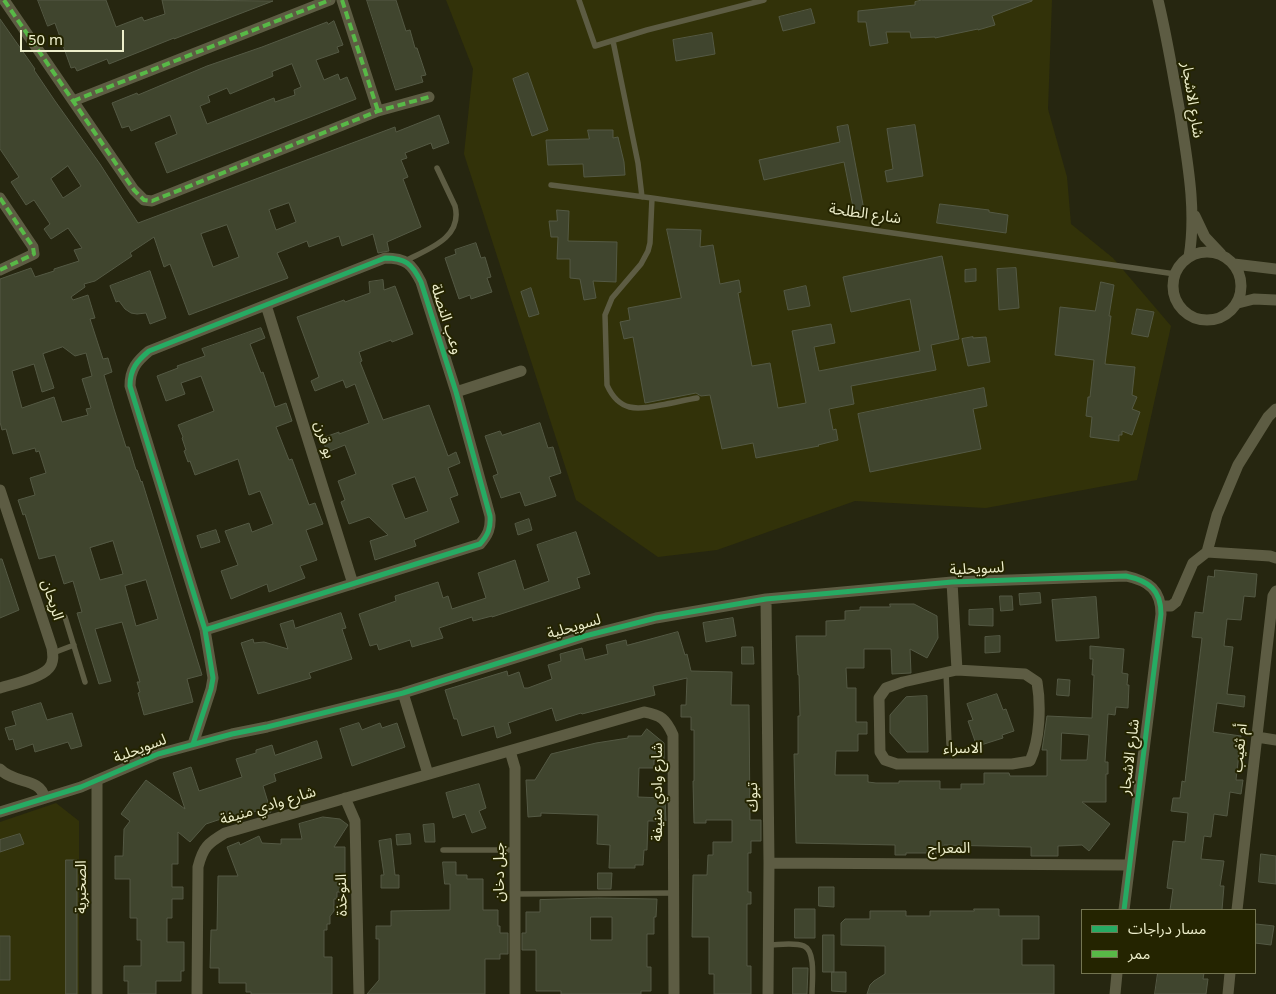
<!DOCTYPE html>
<html>
<head>
<meta charset="utf-8">
<style>
  body { margin:0 }
  #map { position:relative; width:1276px; height:994px; overflow:hidden; background:#262610; font-family:"Noto Sans","Noto Sans Arabic",sans-serif }
  canvas { display:block }
  .legend { position:absolute; left:1081px; top:909px; width:175px; height:65px; box-sizing:border-box; background:#242400; border:1px solid #747551; margin:0; padding:6px 9px; list-style:none; font-size:15px; color:#edeecb }
  .legend li { display:flex; align-items:center; gap:10px; height:25px }
  .legend b { width:25px; border:1px solid #747551 }
  .scale { position:absolute; left:20px; top:30px; width:104px; height:22px; box-sizing:border-box; border:2px solid #edeecb; border-top:0; padding-left:6px; font-size:15px; line-height:18px; white-space:nowrap; color:#edeecb; -webkit-text-stroke:4px #242400; paint-order:stroke }
</style>
</head>
<body>
<div id="map">
<canvas width="1276" height="994"></canvas>
<ul class="legend">
<li><b style="height:6px;background:#26ab63"></b>مسار دراجات</li>
<li><b style="height:6px;background:#58b947"></b>ممر</li>
</ul>
<div class="scale">50 m</div>
</div>
<script>
const ctx = document.querySelector('canvas').getContext('2d');
ctx.lineJoin = 'round';
function fillPath(path, color) {
  ctx.fillStyle = color;
  ctx.fill(path, 'evenodd');
}
function strokePath(path, color, width, dash) {
  ctx.strokeStyle = color;
  ctx.lineWidth = width;
  ctx.lineCap = dash ? 'butt' : 'round';
  ctx.setLineDash(dash || []);
  ctx.stroke(path);
}
function write(font, color, halo, rows, align = 'center') {
  ctx.font = font + ' "Noto Sans","Noto Sans Arabic",sans-serif';
  ctx.lineWidth = 4;
  ctx.setLineDash([]);
  ctx.textBaseline = 'middle';
  ctx.strokeStyle = halo;
  ctx.fillStyle = color;
  for (const [text, x, y, turn = 0] of rows) {
    ctx.save();
    ctx.translate(x, y);
    ctx.rotate((+turn || 0) * Math.PI / 180);
    ctx.textAlign = isNaN(turn) ? turn : align;
    if (halo) ctx.strokeText(text, 0, 0);
    ctx.fillText(text, 0, 0);
    ctx.restore();
  }
}
fillPath(new Path2D(`
  M446,0H1052L1048,109L1067,177L1071,224L1113,258L1171,326L1137,480L986,508L855,501L717,550L658,557L576,500L464,154L473,69Z
  M56,803L79,821V994H0V822Z`), '#323209');
const building = new Path2D(`
  M38,0H106L116,27L142,17L144,21L165,14L162,0L273,1L174,39V38L109,64L107,59L77,71L75,67L71,68L55,23L48,26Z
  M367,0H396L406,31L410,30L415,48H417L426,75L421,76L423,82L396,90Z
  M922,0H1032V1L992,16L995,25L978,30V29L935,38V37L911,38L910,32H886L888,43L870,46L866,22H858V11L915,5V2Z
  M811,9L815,23L783,31L779,17Z
  M0,19L35,69L34,70L55,101L100,164L138,223L395,127L396,132L439,115L449,143L433,149L431,143L405,153L407,158L401,160L408,177L403,179L421,227L387,242L389,251L378,253L373,234L342,246L339,236L309,247L307,241L277,253L288,278L189,315L170,264L164,267L154,237L130,253L132,256L95,281L84,284L85,287L71,297L73,300L88,295L95,318L90,319L103,359L108,358L112,372L104,375L114,409L126,447H129L136,470H137L141,482L142,481L202,675L187,679L193,702L144,715L138,693L140,692L137,682H140L122,622L95,629L111,681L99,684L77,613L82,612L73,581L64,584L55,555L39,559L25,514L23,515L18,500L35,495L30,478L46,473L39,451L36,452L35,448L13,454L6,429L2,430L0,422V279L31,268L35,277L54,271V269L79,261L74,250L82,248L68,228L51,239L44,229L50,224L34,200L26,205L11,182L19,177L0,149ZM68,166L81,186L63,198L51,179ZM289,203L296,222L276,230L269,210ZM227,225L239,257L213,267L201,234ZM63,347L75,356L86,353L92,376L82,379L91,408L86,409L88,415L62,422L54,397L22,408L12,371L34,364L42,392L54,388L43,354ZM113,541L123,574L100,580L90,548ZM146,580L158,619L136,626L125,586Z
  M334,21L343,45L337,47L339,52L316,60L324,80L338,74L340,80L347,77L356,99L167,173L155,143L177,134L170,115L131,131L129,126L122,128L112,103L137,93L138,95L207,66L262,47L327,22L328,24ZM292,64L301,87L294,90L295,95L275,102L274,98L207,124L200,106L210,102L208,96L227,88L230,94L273,76L272,72Z
  M712,33L715,54L676,61L673,40Z
  M528,73L548,130L532,136L513,79Z
  M848,125L864,210L854,212L844,162L764,180L759,160L840,142L837,127Z
  M915,125L923,176L887,182L885,171L893,169L887,129Z
  M588,130H613V138L618,137L624,162L625,175L584,177L583,164L548,165L546,140L589,139Z
  M940,204L989,210V212L1008,215L1006,233L937,223Z
  M557,210L569,211L568,241L617,242L616,282L593,281L596,298L584,300L580,279L570,278V259H557L558,237H551L549,221H557Z
  M667,229L701,230L700,247L713,245L720,284L739,280L741,292L738,293L752,366L770,363L778,408L806,403L792,331L831,324L835,343L814,347L819,371L920,351L910,299L851,312L843,277L942,256L959,339L931,345L936,370L851,386L854,404L829,409L833,430L836,429L838,440L818,445L819,446L756,458L753,443L722,449L710,395L701,396L696,393L645,403L633,337L624,339L620,322L630,320L628,308L681,298Z
  M476,243L481,258L485,257L491,277L487,278L492,292L471,299L470,295L459,299L445,258L456,254L455,250Z
  M1016,268L1019,308L999,310L997,269Z
  M976,269V281L965,282V270Z
  M150,271L166,318L150,324L146,313L137,314L131,313L125,309L119,301L116,302L110,286Z
  M383,280L384,290L395,286L413,334L392,342L391,340L359,352L362,361L360,362L383,420L429,405L448,456L456,452L460,463L448,468L458,495L450,498L459,522L414,540L416,546L375,560L370,541L388,535L369,517L349,524L341,502L345,500L338,481L356,474L345,445L327,452L322,438L339,432V434L369,423L355,384L346,388L343,380L315,391L311,381L319,377L297,317L344,300L345,302L370,293L369,282ZM415,477L428,511L405,519L392,485Z
  M1101,282L1114,285L1109,316H1111L1105,364L1135,367L1132,395L1137,397L1132,409L1140,412L1132,435L1122,431V435H1119V441L1090,437L1092,417L1086,416L1088,397H1090L1094,360L1055,355L1060,307L1095,311Z
  M806,286L810,306L788,310L784,291Z
  M531,288L539,314L529,317L521,292Z
  M1137,309L1154,312L1148,337L1132,334Z
  M261,328L265,338L250,344L261,373L263,372L275,407L286,403L292,421L276,427L289,460L292,459L309,505L315,503L323,524L306,530L317,560L300,566L305,578L269,592L267,584L231,599L221,571L238,565L225,531L249,523L252,532L273,524L260,491L249,495L238,459L195,475L190,461L188,462L184,451L186,450L182,438L183,437L178,425L214,411L201,376L181,383L185,394L166,401L157,376L178,368L177,366L205,356L202,349Z
  M973,337V338L986,337L990,362L968,366L962,339Z
  M984,388L987,406L973,409L981,449L870,472L858,414Z
  M540,423L548,448L553,447L561,473L549,477L556,496L525,506L520,492L501,498L493,476L498,474L485,436L500,431L502,435Z
  M529,519L532,530L518,535L515,524Z
  M216,530L220,542L201,548L197,536Z
  M576,532L590,574L577,578L580,588L492,617V616L473,621L472,617L439,628L443,638L412,647L410,640L379,650L377,644L370,646L359,614L396,601L395,596L438,582L443,598L448,596L452,609L486,598L478,573L515,560L524,590L549,581L537,545Z
  M0,559H2L19,610L0,618Z
  M1215,570L1257,574L1255,597L1244,596L1241,620L1227,619L1224,646L1233,647L1227,694L1245,696L1244,707L1217,703L1213,732L1241,736L1236,780H1243L1241,794L1230,792L1227,816L1214,814L1211,837L1204,836L1201,859L1224,861L1220,886H1224L1222,910H1170L1173,889L1167,888L1173,841L1185,842L1188,813L1171,811L1173,798H1180L1182,781L1185,782L1189,746L1202,638L1192,637L1195,612L1203,613L1208,576L1214,577Z
  M1040,593L1041,603L1020,605L1019,594Z
  M1000,596H1012L1013,610L1001,611Z
  M1096,597L1099,638L1056,641L1052,600Z
  M890,604H914L937,616L938,638L927,658L910,649L911,673L892,674L891,649H864V668H846L847,688H856V722H867V734H858V751H836L835,775H868V782L876,783H899V781H940V789H961V784H984V773H1009L1010,776H1047V750H1042L1047,716L1092,718L1094,675H1092L1093,659H1090V646L1124,649L1122,673L1128,674L1127,685H1129L1128,708L1116,707L1115,715L1108,714L1105,762H1108V774H1106V802H1082L1110,824L1089,851L1082,845L1058,846V856H1031V847L944,845V853H906V855H895V845L796,843L794,754H798V716H800L799,675H798L796,636H826V621L845,620V611L860,610V607H890ZM1062,733L1089,735L1087,760H1061Z
  M993,609V626L969,625V610Z
  M341,613L346,628L342,629L352,659L309,673L311,678L258,694L241,643L253,639L254,643L264,642L288,649L280,624L293,620L295,628Z
  M733,618L736,636L706,642L703,623Z
  M678,632L685,655L687,654L691,671L732,672L731,705H749L750,820H761V841H751V853H748V892H751V904H747V966H751V994H714V974H709V937H692L693,875H707L708,855H713V842H732V820H706V823H694L693,781H694V730H691V717H681V705H686L687,678L653,686L655,695L582,714L581,713L556,721L552,708L508,723L511,733L497,738L494,726L462,736L457,719H454L445,690L507,671L508,676L519,672L524,688H528L552,679L548,665L561,661L560,654L582,648L585,660L608,654L606,645L626,640L627,645Z
  M1000,636V652L985,653V637Z
  M742,647H753L754,664H742Z
  M1058,679L1070,680L1069,696L1057,695Z
  M997,694L1003,710L1006,709L1014,731L1002,735L1003,738L981,745L980,742L976,744L968,721L973,720L967,704Z
  M927,696L928,752H907L890,733V715L906,697Z
  M41,703L47,720L72,713L82,746L71,749L68,742L35,752L33,744L16,750L13,739L9,740L5,728L16,725L12,712Z
  M359,723L362,730L380,723L382,728L397,723L405,747L352,766L340,729Z
  M647,729L664,743V760H654V768H639L638,797L665,798L666,821H648L647,850H644L643,865H635V868H609L610,845L597,844L598,815L541,813V816L528,817L526,780H535L551,754L596,743L628,738V736H641Z
  M317,741L322,758L274,774L276,781L263,786L271,812L259,815L257,811L225,820L224,818L206,824L190,842L178,832V864H172V887H183V899H172V918H167V942H184V971H181V981H156V994H128V981H124V966H141V940H137V918H130V879H115V856H123L124,829L130,821L121,814L133,797L146,780L185,809L173,773L191,767L199,791L242,777L236,759L256,753V750L272,745L275,755Z
  M479,784L486,808L479,811L486,828L472,833L465,814L453,818L446,793Z
  M323,817L340,819L348,825L334,847H345V892H337V899H334V911L330,916V924H327V930H324V957H332V994H251V992H246V983H219V968H210L211,930H217L218,876H238L227,847L239,842L240,845L259,836L262,843L281,844V839H302L299,824Z
  M434,824L435,842H425L423,825Z
  M20,834L24,844L0,852V840Z
  M410,834L411,844L397,845L396,835Z
  M391,839L395,875H399V888H381V875H384L379,841Z
  M1261,854L1276,856V884L1259,882Z
  M66,860H77V994H66Z
  M443,862H456V875H467V879H483V910H498V926H500V933H508V954H500V959H485V994H367L379,980V939H376V926H391V911L450,910V884H445Z
  M598,873H612L611,889H598Z
  M819,887H834V907L819,906Z
  M598,898L657,899L656,917H654V934H647V967H651V991H641V994H561V991H536V950H522V933H526V912H540V900ZM591,917H612V940H591Z
  M795,909H815V938H795Z
  M974,909H999V916H1039V939H1022V965H1054V994H867L870,985L874,981L885,974V946L841,945V923L845,919H870V911H906V916H930V911H974Z
  M1256,924L1274,926L1271,945L1255,943Z
  M823,935H834V972H823Z
  M0,936H10V980H0Z
  M793,968H808L807,994H793Z
  M832,972H846V992L832,991Z
  M1158,973H1204L1203,979H1208L1206,994H1155Z`);
fillPath(building, '#40452e');
strokePath(building, '#545944', 1);
strokePath(new Path2D(`
  M579,0L595,46L647,30L764,0
  M613,41L638,163L642,197
  M551,185L652,198L1175,274
  M652,198L650,243L648,251L641,264L612,298L605,315L607,385C619,412 637,410 661,405C673,403 685,400 697,398
  M405,261C428,249 463,238 455,206L437,168
  M65,617L85,682
  M53,653L74,645
  M946,672L949,744
  M443,850H515
  M515,894L673,893
  M768,945C778,945 794,942 804,946C816,951 812,982 812,994`), '#5d5c43', 5.5);
strokePath(new Path2D(`
  M4,0L134,190L144,200L152,201L378,111L429,97
  M342,0L378,111
  M1158,0C1167,37 1173,75 1180,113C1187,160 1197,209 1189,257
  M73,101L330,0
  M0,198L33,247L34,254L0,270
  M1195,216L1205,237L1221,254
  M1173 286a34 34 0 1 1 68 0a34 34 0 1 1-68 0Z
  M1234,264L1276,269
  M1238,303L1254,299L1276,300
  M266,305L353,584
  M456,392L521,371
  M0,490L52,648C53,655 54,662 49,668C41,678 13,684 0,688
  M1207,552L1270,556L1276,558
  M952,582L957,670L1025,674L1037,682C1041,705 1040,740 1030,761L1012,764H897L885,760L880,752L879,698L886,688L903,682L957,670
  M766,599L769,863L768,994
  M1161,606H1171L1176,602L1193,563L1207,552L1217,515L1238,465L1268,417L1276,409
  M403,693L428,774
  M1257,737L1276,740
  M193,744L211,689L213,678L205,630L130,386C130,369 137,361 149,351L385,258C406,258 412,264 421,282L456,392L490,516C491,528 488,535 480,544L205,630
  M510,751L515,768V994
  M0,769C14,784 41,778 44,797
  M97,780V994
  M345,798L355,821L359,994
  M0,812L81,787L158,754L232,734L267,727L403,693L585,636L656,618L766,599L952,582L1126,576C1149,581 1161,590 1161,614L1124,910
  M769,863L1129,865
  M1237,910L1273,596L1276,591
  M197,994L198,867C203,847 208,843 225,833L644,712C661,715 666,719 673,735L674,994
  M1115,994L1117,973
  M1228,994L1230,973`), '#5d5c43', 11);
strokePath(new Path2D(`
  M4,0L134,190L144,200L152,201L378,111L429,97
  M342,0L378,111
  M73,101L330,0
  M0,198L33,247L34,254L0,270`), '#58b947', 4, [8, 4]);
strokePath(new Path2D(`
  M193,744L211,689L213,678L205,630L130,386C130,369 137,361 149,351L385,258C406,258 412,264 421,282L456,392L490,516C491,528 488,535 480,544L205,630
  M0,812L81,787L158,754L232,734L267,727L403,693L585,636L656,618L766,599L952,582L1126,576C1149,581 1161,590 1161,614L1124,910`), '#26ab63', 5);
write('15px', '#edeecb', '#242400', [
  ["شارع الاشجار",1192,100,81],
  ["شارع الطلحة",865,214,8],
  ["وعب النصلة",446,319,72],
  ["بو قرن",324,440,73],
  ["لسويحلية",977,569,-3],
  ["الريحان",52,600,72],
  ["لسويحلية",574,627,-16],
  ["أم ثغيب",1240,748,-84],
  ["لسويحلية",140,749,-21],
  ["الاسراء",963,749],
  ["شارع الاشجار",1130,757,-83],
  ["شارع وادي منيفة",658,792,-90],
  ["تبوك",753,797,-91],
  ["شارع وادي منيفة",268,806,-17],
  ["المعراج",949,849],
  ["جبل دخان",500,872,-90],
  ["الصخبرية",82,887,-90],
  ["النوخذة",342,895,-91]
]);
</script>
</body>
</html>
